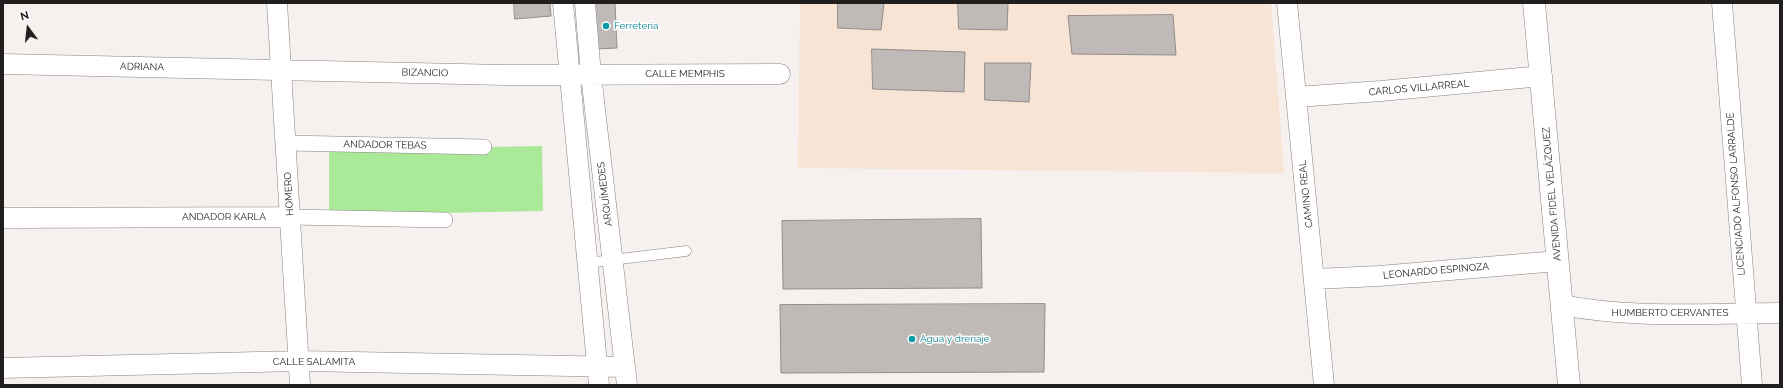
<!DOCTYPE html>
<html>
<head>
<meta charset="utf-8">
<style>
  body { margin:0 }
  #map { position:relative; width:1783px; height:388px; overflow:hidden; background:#f6f0ee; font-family:Raleway,sans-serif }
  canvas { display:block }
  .frame { position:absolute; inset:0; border:4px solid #211f1e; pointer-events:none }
  .north { position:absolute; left:8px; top:8px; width:40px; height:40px; -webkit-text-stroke:3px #fff; paint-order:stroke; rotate:345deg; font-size:11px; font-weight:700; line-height:16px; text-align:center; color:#211f1e }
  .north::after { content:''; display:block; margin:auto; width:14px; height:18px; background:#211f1e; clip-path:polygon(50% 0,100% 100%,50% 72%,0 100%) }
</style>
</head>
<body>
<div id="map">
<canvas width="1783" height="388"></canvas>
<div class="frame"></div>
<div class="north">N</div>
</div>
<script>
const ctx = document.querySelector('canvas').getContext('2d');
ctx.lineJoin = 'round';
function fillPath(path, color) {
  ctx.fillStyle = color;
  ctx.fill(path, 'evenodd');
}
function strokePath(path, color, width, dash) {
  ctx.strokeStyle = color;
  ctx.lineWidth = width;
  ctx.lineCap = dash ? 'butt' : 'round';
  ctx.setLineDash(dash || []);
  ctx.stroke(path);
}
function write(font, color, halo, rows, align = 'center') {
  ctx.font = font + ' Raleway,sans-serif';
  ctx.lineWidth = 3;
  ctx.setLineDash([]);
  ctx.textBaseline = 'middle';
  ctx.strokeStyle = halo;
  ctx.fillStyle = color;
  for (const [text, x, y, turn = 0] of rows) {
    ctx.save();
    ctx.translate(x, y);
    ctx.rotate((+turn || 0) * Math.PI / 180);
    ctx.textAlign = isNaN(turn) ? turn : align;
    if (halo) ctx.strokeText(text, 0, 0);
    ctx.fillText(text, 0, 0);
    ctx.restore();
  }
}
fillPath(new Path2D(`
  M800,3H1271L1284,173L798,168Z`), '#f7e4d4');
fillPath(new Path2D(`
  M542,146L543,211L329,215V150Z`), '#aae997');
const building = new Path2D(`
  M514,3H550L551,16L515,19Z
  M595,3H615L617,48L596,49Z
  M838,3H884L881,30L838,28Z
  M958,3H1008L1007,30L959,29Z
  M1173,15L1176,55L1072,54L1068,16Z
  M872,49L965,52L964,92L873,89Z
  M985,63H1031L1029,102L985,100Z
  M981,219L982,288L783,289L782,221Z
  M1045,304L1044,372L781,373L780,305Z`);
fillPath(building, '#bfbab8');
strokePath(building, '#928d8b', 1);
const service = new Path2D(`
  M587,263L686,251`);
const pedestrian = new Path2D(`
  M286,143L484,147
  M290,217L445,220`);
const minor = new Path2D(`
  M277,3L300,385
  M563,3L599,385
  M585,3L591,75L627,385
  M1287,3L1324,385
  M1722,3L1752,385
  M3,64L505,75L780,74
  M1296,97L1381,91L1542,76
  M3,218L290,217
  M1314,279L1379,276L1558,261
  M1562,305C1634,319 1707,313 1780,313
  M3,368L300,361L625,367`);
const tertiary = new Path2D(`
  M1534,3L1569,385`);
strokePath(service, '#878280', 11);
strokePath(pedestrian, '#878280', 16);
strokePath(minor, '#878280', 21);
strokePath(tertiary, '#878280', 23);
strokePath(service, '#fff', 10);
strokePath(pedestrian, '#fff', 15);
strokePath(minor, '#fff', 20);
strokePath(tertiary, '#fff', 22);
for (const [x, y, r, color] of [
  [606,26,4,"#0f9aa8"],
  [912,339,4,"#0f9aa8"]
]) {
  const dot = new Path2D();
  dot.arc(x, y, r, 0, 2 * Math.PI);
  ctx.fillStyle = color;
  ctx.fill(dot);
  strokePath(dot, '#fff', 1.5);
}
write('10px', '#0d838f', '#fff', [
  ["Ferretería",614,26],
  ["Agua y drenaje",920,339]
], 'left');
write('10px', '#211f1e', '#fff', [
  ["ADRIANA",142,67,1],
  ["BIZANCIO",425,73,1],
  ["CALLE MEMPHIS",685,74],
  ["CARLOS VILLARREAL",1419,88,-5],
  ["ANDADOR TEBAS",385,145,1],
  ["HOMERO",289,194,-93],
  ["ARQUÍMEDES",605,194,-97],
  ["CAMINO REAL",1306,194,-96],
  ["AVENIDA FIDEL VELÁZQUEZ",1552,194,-95],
  ["LICENCIADO ALFONSO LARRALDE",1736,194,-94],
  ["ANDADOR KARLA",224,217],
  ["LEONARDO ESPINOZA",1436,271,-5],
  ["HUMBERTO CERVANTES",1670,313],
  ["CALLE SALAMITA",314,362]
]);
</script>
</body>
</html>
